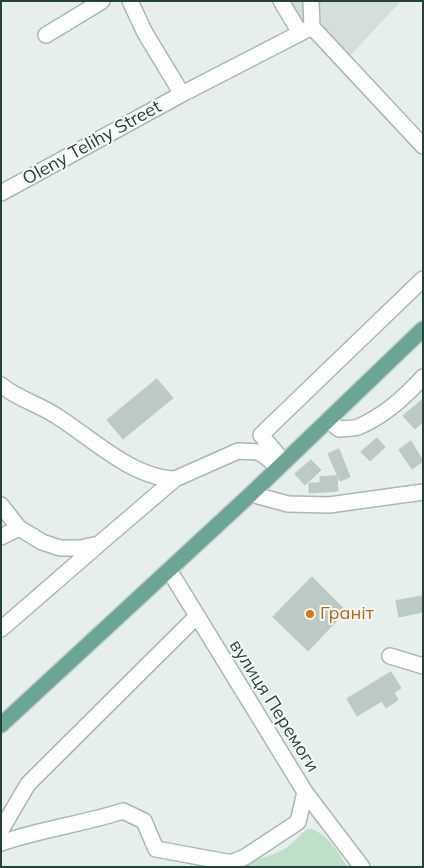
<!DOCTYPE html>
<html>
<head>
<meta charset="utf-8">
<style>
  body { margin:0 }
  #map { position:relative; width:424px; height:868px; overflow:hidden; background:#e6efeb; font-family:Mulish,sans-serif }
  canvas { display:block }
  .frame { position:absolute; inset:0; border:2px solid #24423a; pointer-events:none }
</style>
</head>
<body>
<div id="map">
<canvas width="424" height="868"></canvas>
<div class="frame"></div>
</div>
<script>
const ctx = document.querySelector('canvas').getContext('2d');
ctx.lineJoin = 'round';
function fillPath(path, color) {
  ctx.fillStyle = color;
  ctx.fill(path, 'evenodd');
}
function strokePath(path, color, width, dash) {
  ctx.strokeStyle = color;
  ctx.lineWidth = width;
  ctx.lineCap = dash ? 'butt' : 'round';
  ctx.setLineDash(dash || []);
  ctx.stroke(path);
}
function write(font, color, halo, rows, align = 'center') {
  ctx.font = font + ' Mulish,sans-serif';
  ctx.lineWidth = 4;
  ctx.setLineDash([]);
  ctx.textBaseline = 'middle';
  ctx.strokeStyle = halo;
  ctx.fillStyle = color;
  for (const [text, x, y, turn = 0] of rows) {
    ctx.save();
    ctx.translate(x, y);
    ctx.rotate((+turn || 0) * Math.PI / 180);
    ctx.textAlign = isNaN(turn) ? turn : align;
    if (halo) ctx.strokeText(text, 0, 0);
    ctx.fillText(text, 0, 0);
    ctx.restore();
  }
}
fillPath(new Path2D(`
  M282,1H401L348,58L326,32L319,17L297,29Z`), '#d4dfda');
fillPath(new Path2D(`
  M308,829C326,830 338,853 348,867H229C248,860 274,858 290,845C297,840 300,833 308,829Z`), '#bfe0c8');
const building = new Path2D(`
  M157,379L173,398L123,439L107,420Z
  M423,399V422L415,429L403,416Z
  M377,438L385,447L370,461L361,452Z
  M411,441L423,461L412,469L399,450Z
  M339,449L350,477L340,481L328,454Z
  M311,460L321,470L305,485L295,474Z
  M337,476L338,491L309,493V483H320V477Z
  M312,577L346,611L308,651L273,617Z
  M423,596V612L399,617L396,601Z
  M391,672L401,688L394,693L398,700L386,708L382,701L357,716L347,699Z`);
fillPath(building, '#bbcac4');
strokePath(building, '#b8c9c2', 1);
const minor = new Path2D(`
  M130,1L145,33L182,94
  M281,1L300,33
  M311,1L312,27
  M312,27L423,146
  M46,35L102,1
  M1,193L182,94L312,27
  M1,385C16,398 38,404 55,415C89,436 133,479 175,479
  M328,420L339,429C345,428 353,429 358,427C382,417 406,396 423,377
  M284,462L261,435L423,279
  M251,494L288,504L329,505L423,492
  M1,505L19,528L42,542L60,548H80L99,544L175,479L238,451L259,452L279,467
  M1,537L19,528
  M169,570L305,792L362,867
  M1,629L98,545
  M390,656L423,666
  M1,830L28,784L197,616
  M1,843C41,829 83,824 123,811L144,821L156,849L232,863
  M223,866L245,857L298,822L305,792`);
const major = new Path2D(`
  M1,725L251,494L423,329`);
strokePath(minor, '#a8b8b2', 18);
strokePath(major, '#c2cac8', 18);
strokePath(minor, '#fff', 15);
strokePath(major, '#6aa596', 15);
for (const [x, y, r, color] of [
  [310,614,5,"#e8710a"]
]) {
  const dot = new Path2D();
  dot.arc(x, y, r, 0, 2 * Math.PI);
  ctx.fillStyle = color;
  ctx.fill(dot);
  strokePath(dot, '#f7fbf9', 2);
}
write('18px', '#24423a', '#f7fbf9', [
  ["Oleny Telihy Street",92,143,-29],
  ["вулиця Перемоги",274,706,58]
]);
write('18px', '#c56008', '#f7fbf9', [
  ["Граніт",320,614]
], 'left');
</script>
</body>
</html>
